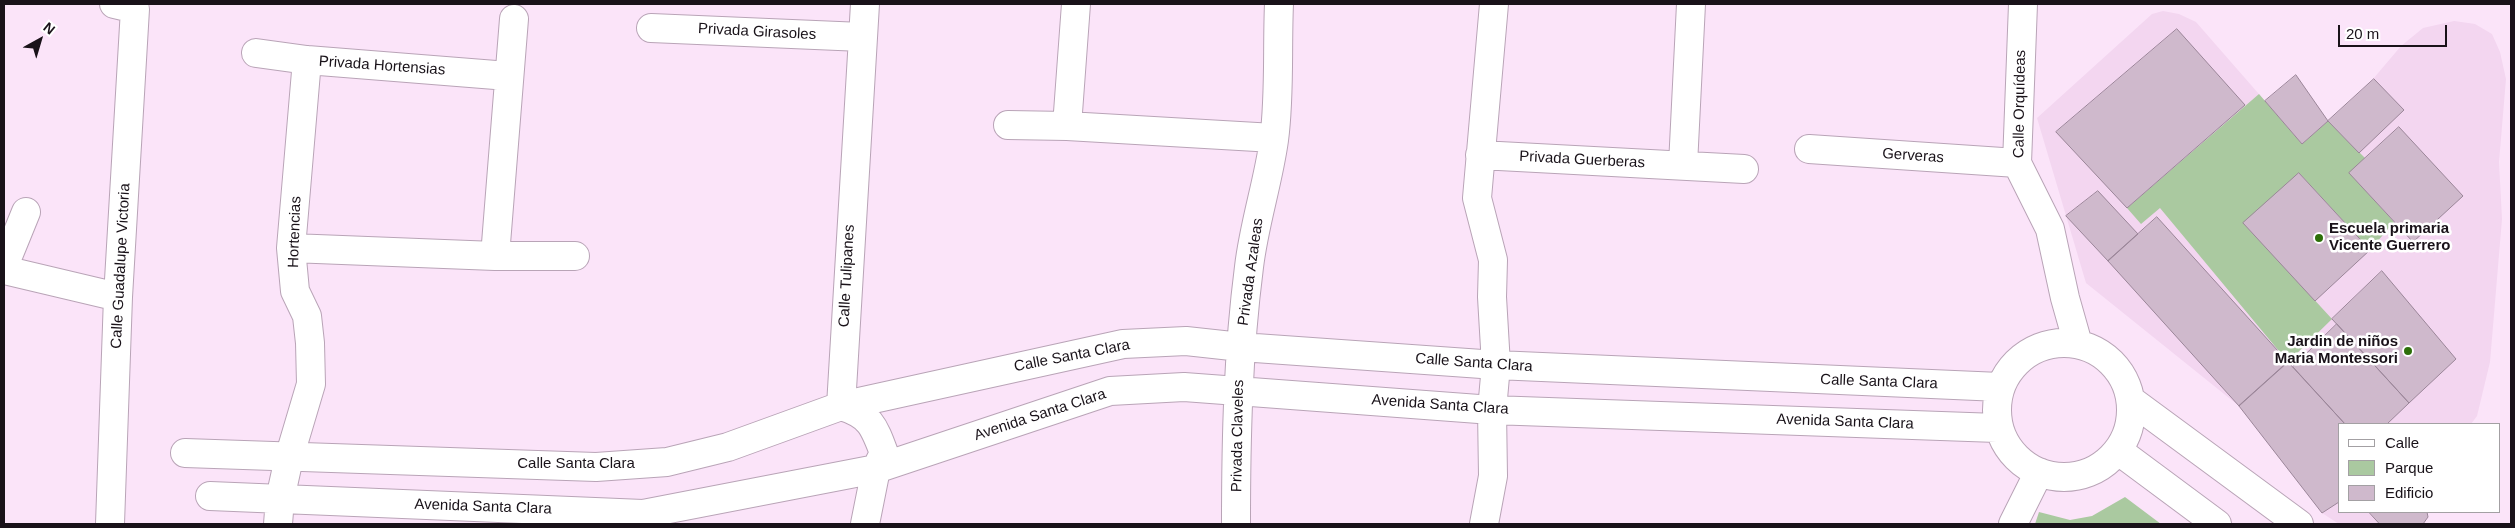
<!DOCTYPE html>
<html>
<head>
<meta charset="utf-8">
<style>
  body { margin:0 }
  #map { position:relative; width:2515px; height:528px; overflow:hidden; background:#fbe4f9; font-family:Arial,sans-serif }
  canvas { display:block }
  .frame { position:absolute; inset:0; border:5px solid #191219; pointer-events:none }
  .legend { position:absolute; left:2338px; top:423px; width:162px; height:90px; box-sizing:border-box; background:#fff; border:1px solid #a3a0a3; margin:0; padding:6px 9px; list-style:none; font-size:15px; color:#191219 }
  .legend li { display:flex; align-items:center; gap:10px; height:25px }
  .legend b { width:25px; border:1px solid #a3a0a3 }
  .north { position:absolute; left:15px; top:15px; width:50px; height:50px; -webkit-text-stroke:4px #fff; paint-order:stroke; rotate:39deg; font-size:14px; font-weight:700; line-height:20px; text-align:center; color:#191219 }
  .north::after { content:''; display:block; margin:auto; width:18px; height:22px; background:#191219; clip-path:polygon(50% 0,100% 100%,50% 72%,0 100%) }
  .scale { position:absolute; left:2338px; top:25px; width:109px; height:22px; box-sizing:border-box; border:2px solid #191219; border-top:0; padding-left:6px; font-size:15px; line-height:18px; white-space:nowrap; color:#191219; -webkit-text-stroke:4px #fff; paint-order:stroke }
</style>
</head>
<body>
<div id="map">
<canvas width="2515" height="528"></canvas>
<div class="frame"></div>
<ul class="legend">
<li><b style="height:6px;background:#fff"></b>Calle</li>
<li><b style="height:14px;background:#aac9a0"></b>Parque</li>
<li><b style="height:14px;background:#cfb9cc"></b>Edificio</li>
</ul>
<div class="north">N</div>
<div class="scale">20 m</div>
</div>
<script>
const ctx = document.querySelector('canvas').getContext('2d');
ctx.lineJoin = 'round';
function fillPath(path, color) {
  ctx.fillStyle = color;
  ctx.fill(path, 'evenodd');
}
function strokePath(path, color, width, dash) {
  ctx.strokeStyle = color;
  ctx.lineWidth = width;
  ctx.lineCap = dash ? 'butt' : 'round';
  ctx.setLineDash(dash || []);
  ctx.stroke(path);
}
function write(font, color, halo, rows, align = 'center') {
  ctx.font = font + ' Arial,sans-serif';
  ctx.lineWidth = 5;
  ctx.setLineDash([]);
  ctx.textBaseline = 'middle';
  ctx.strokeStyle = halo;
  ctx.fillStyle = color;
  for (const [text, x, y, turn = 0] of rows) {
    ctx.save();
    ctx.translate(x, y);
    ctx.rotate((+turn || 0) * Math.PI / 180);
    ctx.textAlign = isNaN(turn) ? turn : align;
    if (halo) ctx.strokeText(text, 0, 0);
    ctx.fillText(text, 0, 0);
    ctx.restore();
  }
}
fillPath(new Path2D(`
  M2163,11L2179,14L2196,22L2265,101L2296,75L2328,121L2373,79L2401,46L2423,28L2454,21L2475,24L2492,34L2500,52L2506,79L2499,162L2502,219L2490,362L2477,416L2471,424H2339V512H2427L2428,517L2423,524H2339L2322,513L2239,406L2086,283L2037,118L2152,14Z`), '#f3d6f0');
fillPath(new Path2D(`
  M2259,94L2302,144L2328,121L2365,158L2350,173L2394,222L2370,250L2299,173L2244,223L2332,319L2288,362L2160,208L2141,224L2127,208Z
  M2125,497L2161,524H2035L2039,512L2070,520L2092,516Z`), '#aac9a0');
const building = new Path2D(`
  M2177,29L2245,105L2127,208L2056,132Z
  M2296,75L2328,121L2302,144L2265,101Z
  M2374,79L2404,110L2359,153L2328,121Z
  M2399,127L2463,196L2413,242L2349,173Z
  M2299,173L2370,250L2315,301L2243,223Z
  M2098,191L2138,234L2108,261L2066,216Z
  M2157,217L2288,362L2239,406L2108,261Z
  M2382,271L2456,359L2409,403L2332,319Z
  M2337,324L2409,403L2387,424H2345L2293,367Z
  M2288,362L2345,424H2339V502L2322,513L2239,406Z
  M2369,512H2427L2428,517L2423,524H2380Z`);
fillPath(building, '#cfb9cc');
strokePath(building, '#9b8699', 1);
const minor = new Path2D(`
  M865,4L841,406C870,415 874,426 884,453L876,469L865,524
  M2023,4L2017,163L2050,229L2065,298L2078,344
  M651,28L862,37
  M256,53L307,60L508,76
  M1008,125L1067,126L1274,138
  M1067,126L1076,4
  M1809,149L2017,163
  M1480,155L1744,169
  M1683,165L1691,4
  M291,248L495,256H575
  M495,256L514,19
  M4,266L26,212
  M4,270L118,297
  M1997 410a67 67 0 1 1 134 0a67 67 0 1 1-134 0Z
  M2132,401L2299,524
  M2120,452L2217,524
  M185,453L596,467L667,462L728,447L841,406L1123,344L1186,341L1241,347L1496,365L2000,387
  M210,496L643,514L876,469L1110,391L1184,387L1492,410L1997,428
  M110,524L118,297L135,9L114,4
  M278,524L280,499L289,458L311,384L310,343L307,316L295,291L291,248L307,60
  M1236,524C1236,438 1238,352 1249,267C1254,224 1268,183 1274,140C1280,96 1277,49 1279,4
  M1484,524L1493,476L1492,410L1496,365L1492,297L1493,260L1477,198L1494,4
  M2013,524L2039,472`);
strokePath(minor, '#b9a4b7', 30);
strokePath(minor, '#fff', 28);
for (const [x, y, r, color] of [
  [2319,238,5,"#2d6f09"],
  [2408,351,5,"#2d6f09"]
]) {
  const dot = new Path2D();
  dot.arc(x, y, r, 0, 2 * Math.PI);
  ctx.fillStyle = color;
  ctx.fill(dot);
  strokePath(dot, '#fff', 2);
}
write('15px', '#191219', '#fff', [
  ["Privada Girasoles",757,32,3],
  ["Privada Hortensias",382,66,4],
  ["Calle Orquídeas",2020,104,-89],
  ["Gerveras",1913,156,4],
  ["Privada Guerberas",1582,160,3],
  ["Hortencias",295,232,-88],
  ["Calle Guadalupe Victoria",121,266,-87],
  ["Privada Azaleas",1251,272,-82],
  ["Calle Tulipanes",847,276,-87],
  ["Calle Santa Clara",1072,356,-11],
  ["Calle Santa Clara",1474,363,4],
  ["Calle Santa Clara",1879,382,2],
  ["Avenida Santa Clara",1440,405,4],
  ["Avenida Santa Clara",1040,415,-18],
  ["Avenida Santa Clara",1845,422,2],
  ["Privada Claveles",1238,436,-89],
  ["Calle Santa Clara",576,464],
  ["Avenida Santa Clara",483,507,2]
]);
write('bold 15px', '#191219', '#fff', [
  ["Escuela primaria",2329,229],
  ["Vicente Guerrero",2329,246],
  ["Jardin de niños",2398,342,"right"],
  ["Maria Montessori",2398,359,"right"]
], 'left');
</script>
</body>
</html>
